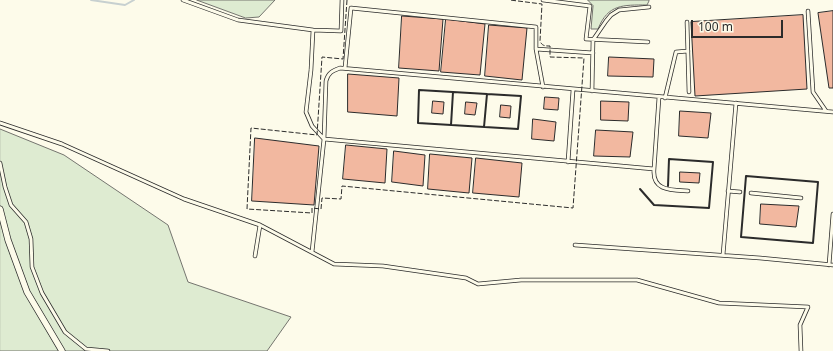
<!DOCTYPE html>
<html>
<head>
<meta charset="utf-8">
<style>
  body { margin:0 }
  #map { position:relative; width:833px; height:351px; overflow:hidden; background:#fdfbea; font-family:"Noto Sans",sans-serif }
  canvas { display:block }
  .scale { position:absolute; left:691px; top:20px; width:92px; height:18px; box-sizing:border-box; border:2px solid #2b2b2b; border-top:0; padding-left:5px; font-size:12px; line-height:14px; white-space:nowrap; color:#2b2b2b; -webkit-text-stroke:3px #fdfbea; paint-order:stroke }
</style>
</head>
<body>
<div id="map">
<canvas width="833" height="351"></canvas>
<div class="scale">100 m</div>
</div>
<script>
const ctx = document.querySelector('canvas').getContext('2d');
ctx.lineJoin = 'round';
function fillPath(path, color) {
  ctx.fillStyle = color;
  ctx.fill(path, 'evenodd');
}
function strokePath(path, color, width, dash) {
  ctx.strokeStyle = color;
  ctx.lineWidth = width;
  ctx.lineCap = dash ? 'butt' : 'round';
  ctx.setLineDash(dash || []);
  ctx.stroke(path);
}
const green = new Path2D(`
  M197,0H275L259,17L246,18Z
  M588,0H649V1L647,5C623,5 608,4 598,29H591L593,6Z
  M0,129L64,155L168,225L188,282L291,317L267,351H0Z`);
fillPath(green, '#deebd1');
strokePath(green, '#74746e', 1);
strokePath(new Path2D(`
  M91,0L125,5L134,0`), '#c7d0d0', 2);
const building = new Path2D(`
  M833,11V88H829L818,13Z
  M803,15L807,89L695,96L691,22Z
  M402,16L443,19L439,71L399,68Z
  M446,19L485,24L480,75L441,72Z
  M489,25L527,28L522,80L485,76Z
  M609,57L654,59L653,77L608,76Z
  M348,74L399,78L397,116L348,112Z
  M545,97L559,98L558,110L544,109Z
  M433,101L444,102L443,114L432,113Z
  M601,101L629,102L628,121L601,120Z
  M466,102L477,103L475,115L465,114Z
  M501,105L511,106L510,118L500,117Z
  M680,111L711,113L708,138L679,136Z
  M533,119L556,122L554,141L532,139Z
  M596,130L633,132L630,157L594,156Z
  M255,138L319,146L314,205L252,201Z
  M346,145L387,149L385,183L343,179Z
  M394,151L425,155L423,186L392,182Z
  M430,154L472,158L469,193L428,189Z
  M476,158L522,163L519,197L473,193Z
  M680,172L700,173L699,183L680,182Z
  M761,204L799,206L796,227L760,224Z`);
fillPath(building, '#f2b8a0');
strokePath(building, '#2b2b2b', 1);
const service = new Path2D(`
  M183,0L238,20L313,30
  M342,0L341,31L313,30L311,70L306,112L312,126L324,139L654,169L659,97
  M543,0L590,6L586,39L648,42
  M808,11L813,92L826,111
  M687,22L689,92
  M536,49L543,87
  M345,68L351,8L536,27V49L593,53
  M592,91L593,40L606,21L611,15L619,10L649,7
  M665,98L676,52L688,51
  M0,123L62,144L184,199L260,225L334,264L383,266L466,278L478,284L521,280H637L719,303L808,307L800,325L801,351
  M568,162L573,90
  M0,163L5,187L11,205L26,222L31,239L32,267L42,293L65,332L86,349L108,351
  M654,169C652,191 671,190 688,191
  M728,191L740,192
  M751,193L801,198
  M575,245L760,258L833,265
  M312,252L324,139L326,81C328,73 332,71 340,68L833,112
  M723,255L736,103
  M255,256L260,225
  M829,265L833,214`);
const minor = new Path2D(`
  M0,209L8,240L27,292L62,351`);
strokePath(service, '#2b2b2b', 4.5);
strokePath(minor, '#2b2b2b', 7);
strokePath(service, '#fdfbea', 3);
strokePath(minor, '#fdfbea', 5.5);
strokePath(new Path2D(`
  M347,0L343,59L322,57L317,135L251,128L247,209L312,213V208L321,209L322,198L341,199L342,186L573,208L584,58L550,57V46C545,46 542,46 540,41L542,4L510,0`), '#2b2b2b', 1, [5, 2]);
strokePath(new Path2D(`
  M419,90L521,96L518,129L418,123Z
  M451,125L453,92
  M484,127L487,94
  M746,176L818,182L813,243L741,237Z
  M640,189L654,205L709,208L713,162L669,159L668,186`), '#2b2b2b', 2);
</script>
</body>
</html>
